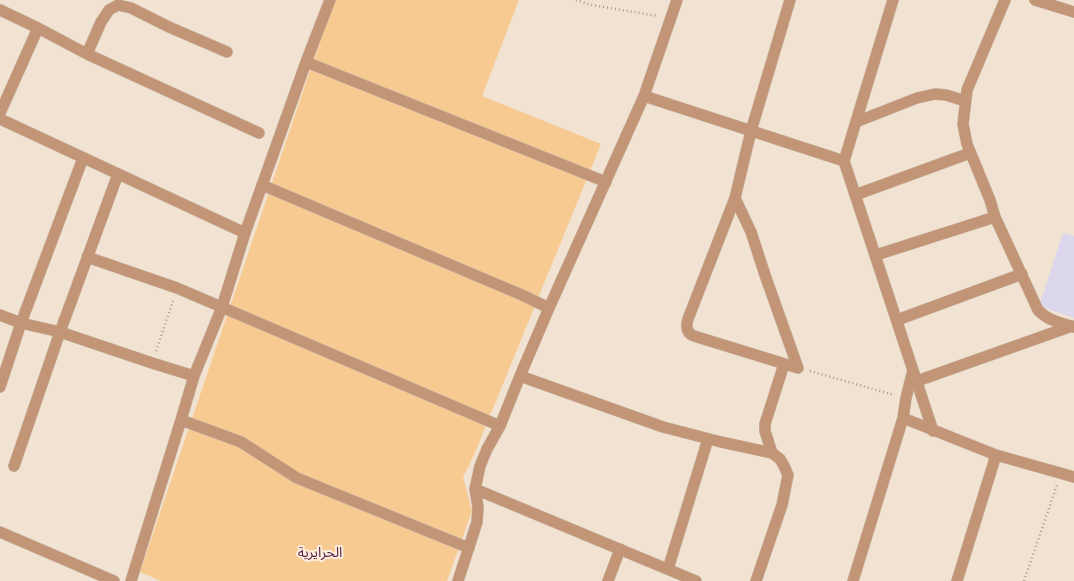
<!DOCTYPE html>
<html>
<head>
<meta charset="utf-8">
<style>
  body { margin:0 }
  canvas { display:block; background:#f1e2d1 }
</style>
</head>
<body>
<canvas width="1074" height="581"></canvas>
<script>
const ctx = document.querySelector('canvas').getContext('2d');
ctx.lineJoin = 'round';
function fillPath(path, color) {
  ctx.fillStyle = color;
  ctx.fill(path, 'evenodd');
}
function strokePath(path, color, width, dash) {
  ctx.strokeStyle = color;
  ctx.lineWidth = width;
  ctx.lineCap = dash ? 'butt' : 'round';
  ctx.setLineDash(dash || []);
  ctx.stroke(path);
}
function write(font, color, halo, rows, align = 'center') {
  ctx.font = font + ' "Playfair Display","Noto Sans Arabic",serif';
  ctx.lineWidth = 4;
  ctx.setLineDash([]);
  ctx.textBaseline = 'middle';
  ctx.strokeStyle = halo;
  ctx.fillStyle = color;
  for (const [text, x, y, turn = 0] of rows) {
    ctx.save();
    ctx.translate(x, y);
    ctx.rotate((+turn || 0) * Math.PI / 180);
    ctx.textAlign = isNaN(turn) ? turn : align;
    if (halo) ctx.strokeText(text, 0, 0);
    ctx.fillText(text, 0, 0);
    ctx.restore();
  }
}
fillPath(new Path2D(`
  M1063,233L1074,236V318L1039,306Z`), '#dcd7ed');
fillPath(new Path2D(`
  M334,0H519L482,96L601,144L474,455L463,477L472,511L447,581H161L140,572Z`), '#f7ca92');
const minor = new Path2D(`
  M330,0L306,62L245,233L222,307L194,376L181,420L241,442L297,478L469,548
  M893,0L844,161L933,431
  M1005,0L967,90L963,124L967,144L990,200L995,217L1038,310C1048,321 1061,323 1074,327
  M1035,0L1074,12
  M0,10L38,28L87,54L259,133
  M87,54L101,22L109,10L118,5L131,8L169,27L227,52
  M306,62L606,182
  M644,96L844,161
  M0,113L38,28
  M0,119L245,233
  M856,122L917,98L935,94L946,95L965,101
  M262,185L522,295L549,308
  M855,195L970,153
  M735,198L751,232L765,275L798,368L694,336C686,333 686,326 688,319Z
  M735,198L751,131L790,0
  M876,255L995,217
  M87,257L177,288L500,426
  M0,315L21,323L60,332L152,363L194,376
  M897,320L1022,274
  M520,376L663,427L721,442L772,453
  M917,381L1072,326
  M0,387L21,323L83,158
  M903,418L996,455L1074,477
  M14,466L60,332L118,174
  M475,489L696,581
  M0,532L114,581
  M668,569L708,439
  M131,581L181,420
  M458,581L477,522L478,507L475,489L480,466L487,449L500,426L520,376L549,308L644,96L677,0
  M608,581L620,549
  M756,581L782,505L788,475L784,466L780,459L772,453L765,431V424L784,364
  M853,581L903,418L906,398L913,370
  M957,581L996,455`);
strokePath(minor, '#ccbfb0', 12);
strokePath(new Path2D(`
  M576,0L592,5L658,16
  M156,351L173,301
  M810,371L894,395
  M1024,581L1057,485`), '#a99d90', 2.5, [1, 3]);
strokePath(minor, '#c39577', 11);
write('14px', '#571c42', '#feefde', [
  ["الحرايرية",320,553]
]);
</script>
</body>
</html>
